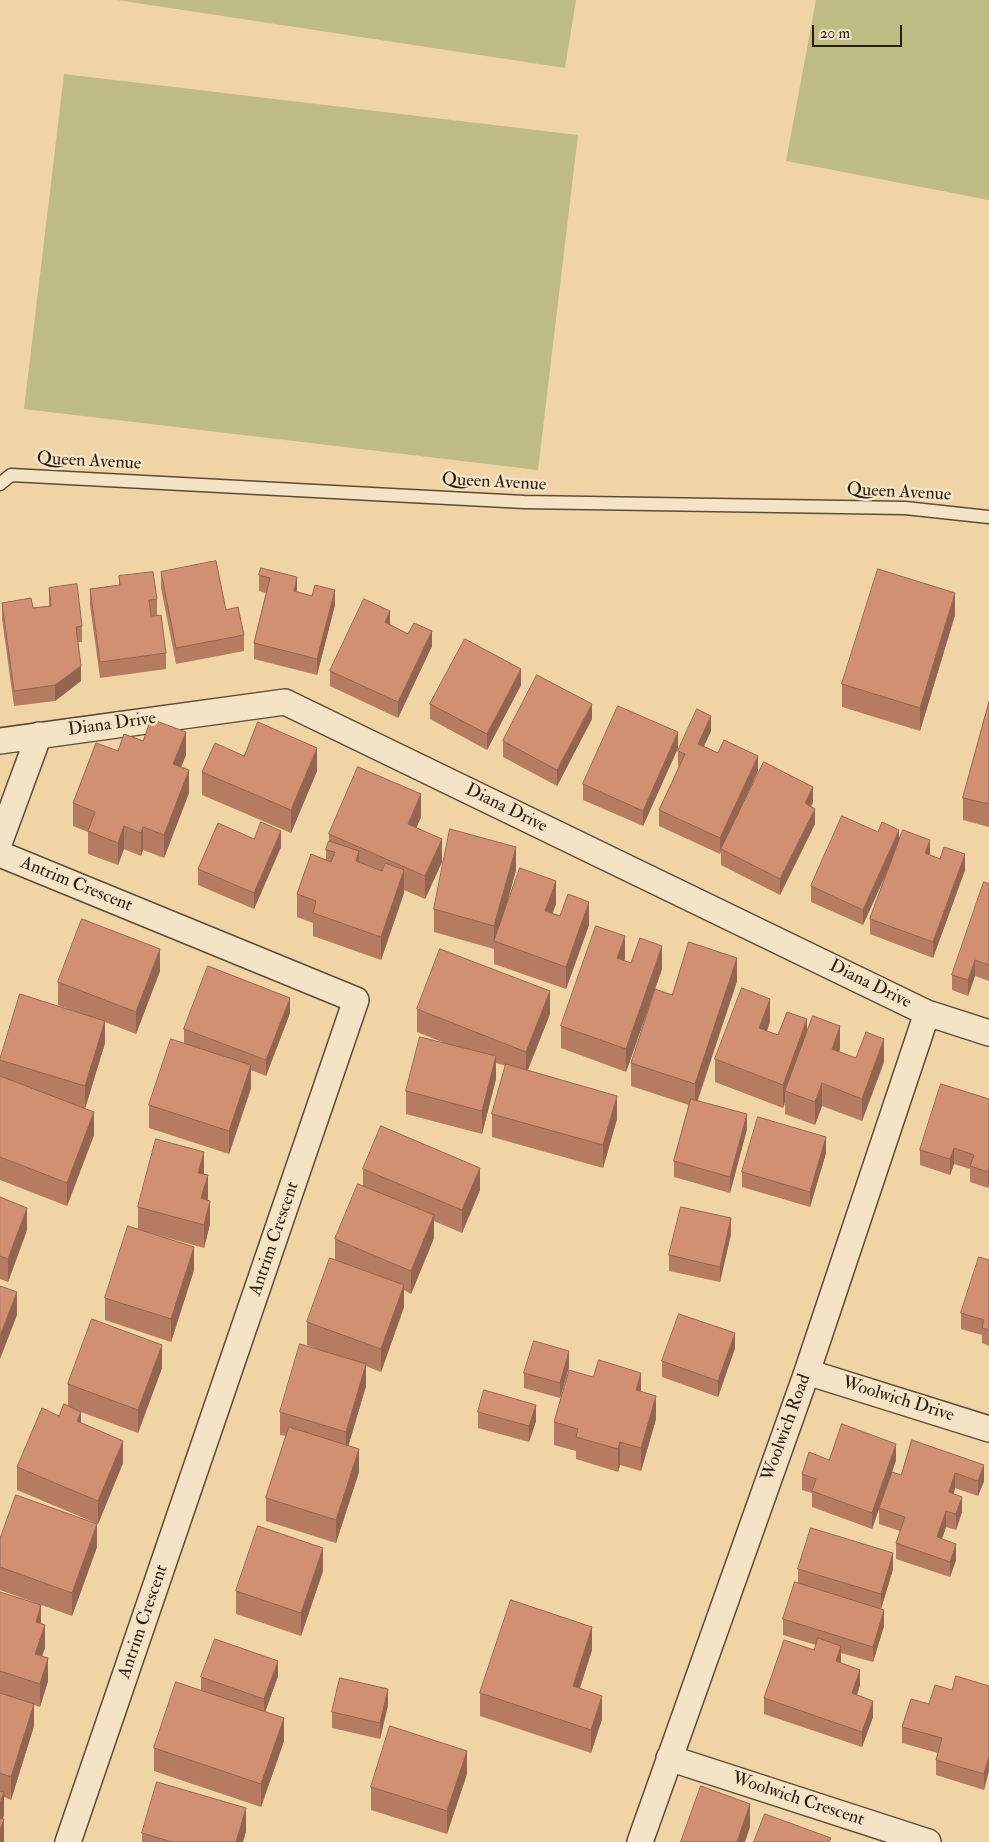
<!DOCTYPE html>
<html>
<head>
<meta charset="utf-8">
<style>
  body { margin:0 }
  #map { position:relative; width:989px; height:1842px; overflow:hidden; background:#f0d4a6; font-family:"IM FELL Double Pica",serif }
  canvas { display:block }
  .scale { position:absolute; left:812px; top:25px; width:90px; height:22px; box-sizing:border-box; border:2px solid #291e13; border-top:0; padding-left:6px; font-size:15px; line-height:18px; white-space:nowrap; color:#291e13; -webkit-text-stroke:4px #f5e3c5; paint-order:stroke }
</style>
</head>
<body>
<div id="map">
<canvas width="989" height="1842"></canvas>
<div class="scale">20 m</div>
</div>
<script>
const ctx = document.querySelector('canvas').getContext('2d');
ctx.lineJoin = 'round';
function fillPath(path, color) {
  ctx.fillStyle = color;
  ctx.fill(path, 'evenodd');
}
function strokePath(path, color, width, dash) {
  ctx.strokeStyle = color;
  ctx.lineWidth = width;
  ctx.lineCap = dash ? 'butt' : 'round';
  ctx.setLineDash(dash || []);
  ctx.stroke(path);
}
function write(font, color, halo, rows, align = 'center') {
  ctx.font = font + ' "IM FELL Double Pica",serif';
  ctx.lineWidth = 5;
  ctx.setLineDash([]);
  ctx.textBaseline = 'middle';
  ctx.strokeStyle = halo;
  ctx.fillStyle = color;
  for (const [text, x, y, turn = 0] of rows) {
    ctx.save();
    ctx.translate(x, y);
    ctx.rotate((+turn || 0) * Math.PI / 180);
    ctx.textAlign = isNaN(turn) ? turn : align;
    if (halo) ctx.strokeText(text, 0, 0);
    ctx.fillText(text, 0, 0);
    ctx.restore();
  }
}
fillPath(new Path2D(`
  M117,0H576L565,68Z
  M816,0H989V200L786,161Z
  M64,74L578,135L538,470L24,409Z`), '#bebc83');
const service = new Path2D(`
  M0,484L11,475L524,502L905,508L989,517`);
const minor = new Path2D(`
  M0,741L285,702L927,1013L989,1033
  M0,841L39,735
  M0,854L356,1000L68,1842
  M807,1372L989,1429
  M669,1758L928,1842
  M640,1842L807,1372L927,1013`);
strokePath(service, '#5b4c38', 15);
strokePath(minor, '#5b4c38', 28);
strokePath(service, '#f5e3c5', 12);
strokePath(minor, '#f5e3c5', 25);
fillPath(new Path2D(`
  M261,568L297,592L312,596L335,605L317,675L254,659V643L266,593L259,591V575Z
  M161,572L226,610L244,635V651L176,664L161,588Z
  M119,576L157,599V615L151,616L166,653V669L100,678L90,605V589L119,585Z
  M49,588L82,626V642H78L81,681L55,701L14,706L2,619V603L33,608L49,606Z
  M955,615L920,731L842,707V684Z
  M390,625L432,646L398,718L330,686V671Z
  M521,685L487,750L430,719V704Z
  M989,702V827L963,820V798Z
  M592,719L557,786L503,757V741Z
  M711,731L704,746L758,771L739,812L813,802L811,806L815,824L780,895L721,865V851L720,854L659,826V810L679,767L678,766V751Z
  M143,741L186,755L181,767L189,793L164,858L143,850L141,856L124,849L118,865L88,854V832L73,826V803L118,751Z
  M678,748L643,826L583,800V784Z
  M244,756L317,771L291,833L202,795V772Z
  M421,817L416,828L442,862L425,899L404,890V893L381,960L313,936V923L297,917V894L326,860V850L329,843V834Z
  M254,839L281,847L254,909L198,885V869Z
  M899,841L965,870L933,958L870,934V919L890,865L863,925L811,902V886Z
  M516,870L502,921L556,904L552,913L589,925L566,989L494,964V948V949L434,932V909Z
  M989,884V981L975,976L968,996L952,990V975Z
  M625,959L624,961L631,963L662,969L626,1072L561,1048V1026Z
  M160,971L136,1034L105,1022V1043L85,1108L94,1135L67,1206L0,1180V1059L79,1013L58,1005V982Z
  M737,981L698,1100L747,1129L730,1193L674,1177V1161L689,1105L631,1086V1063L672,995Z
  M417,1009L550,1014L528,1070L617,1119L603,1168L492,1137V1114L506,1066L496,1063V1079L482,1134L406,1114V1091L447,1044L417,1032Z
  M290,1013L266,1076L251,1070V1088L229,1154L149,1128V1105L184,1043V1029Z
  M770,1022L767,1031L778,1035L807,1031L840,1049L839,1052L856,1058L884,1062L862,1121L822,1106L815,1125L785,1114V1102L783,1108L715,1082V1059Z
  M989,1099V1184L988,1188L970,1182V1169L954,1164L950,1175L920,1165V1150Z
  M826,1153L810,1207L742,1187V1172Z
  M363,1169L480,1190L462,1233L434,1221V1238L411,1294L404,1290V1307L381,1372L366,1366V1386L348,1446L359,1472L336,1543L266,1521V1498L286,1436L280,1435V1412L325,1352L307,1345V1322L335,1260V1239L363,1186Z
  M204,1174L208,1198L207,1200L210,1224L204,1248L147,1232L194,1270L171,1342L105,1320V1298L138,1229V1207Z
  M0,1197L27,1230L8,1282L0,1279Z
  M731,1234L720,1282L669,1271V1255Z
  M989,1260V1346L982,1343V1335L961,1329V1313Z
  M735,1348L718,1397L662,1377V1361Z
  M569,1367L560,1398L524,1388V1373Z
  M162,1368L138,1433L81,1412V1423L123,1463L98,1524L17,1490V1467L59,1416L68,1406V1384Z
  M641,1392L656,1419L641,1471L620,1465L618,1472L576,1459V1451L554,1445V1422Z
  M478,1412L536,1421L529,1442L478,1428Z
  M912,1440L984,1481L978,1496L955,1488L954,1494L962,1512L956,1530L946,1527L942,1539L956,1560L950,1577L896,1559V1543L900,1531L879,1524V1508L891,1474L872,1529L812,1507V1493L802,1490V1474L829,1460H896L892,1472L901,1475Z
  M0,1539L97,1547L72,1616L0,1590Z
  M798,1569H893L881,1609L884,1626L873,1662L841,1653V1663L860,1685L857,1695L873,1717L862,1747L764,1714V1698L814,1650L816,1645L783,1635V1619L798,1583Z
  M323,1571L301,1636L236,1614V1591Z
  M0,1592L41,1624L45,1648L42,1656L48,1681L40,1707L34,1705V1726L11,1800L4,1797V1815L2,1819L4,1842H0Z
  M592,1650L580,1688L602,1719L591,1753L480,1716V1693Z
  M278,1676L265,1712L284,1741L261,1807L154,1771V1748L201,1690V1677Z
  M989,1686L984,1790L936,1775V1760L938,1753L902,1743V1727L929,1704L952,1690Z
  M388,1705L380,1739L332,1728V1712Z
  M467,1774L447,1834L371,1810V1787Z
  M246,1831L243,1842H142V1833Z`), '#b57c62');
fillPath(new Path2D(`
  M297,577V593L294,591Z
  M335,590V605L317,675V659Z
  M955,593V615L920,731V708Z
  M390,611V627L385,622Z
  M432,631V646L398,718V702Z
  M81,666V681L55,701V685Z
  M521,669V685L487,750V734Z
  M592,704V719L557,786V770Z
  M711,716V731L698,759V744Z
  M186,732V755L173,787V764Z
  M678,732V748L643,826V811Z
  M317,748V771L291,833V810Z
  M758,756V771L722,849H721L720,854V838Z
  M189,770V793L164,858V835Z
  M813,787V802L805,819V803Z
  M421,794V817L408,847V824Z
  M815,809V824L780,895V879Z
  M124,826V849L118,865V843Z
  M143,827V850L141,856V833Z
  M899,830V845L863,925V910Z
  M281,831V847L254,909V893Z
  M442,839V862L425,899V876Z
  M930,840V856L925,853Z
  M516,847V870L496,942L494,941V949V926Z
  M359,851V874L356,861Z
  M965,854V870L933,958V942Z
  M404,870V893L381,960V937Z
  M556,881V904L545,934V911Z
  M589,902V925L566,989V967Z
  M625,936V959L617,981V958Z
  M662,946V969L626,1072V1049Z
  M160,949V971L136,1034V1012Z
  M737,958V981L695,1107V1084Z
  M975,960V976L968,996V980Z
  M550,991V1014L526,1074V1052Z
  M290,998V1013L266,1076V1060Z
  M770,999V1022L759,1051V1028Z
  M807,1019V1042L785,1091V1102L783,1108V1085Z
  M105,1021V1043L85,1109V1086Z
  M840,1026V1049L832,1072V1049Z
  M884,1039V1062L862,1121V1099Z
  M496,1056V1079L482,1134V1111Z
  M251,1065V1088L229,1154V1131Z
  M822,1083V1106L815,1125V1102Z
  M617,1096V1119L603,1168V1145Z
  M94,1112V1135L67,1206V1183Z
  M747,1114V1129L730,1193V1177Z
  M826,1137V1153L810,1207V1192Z
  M954,1148V1164L950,1175V1159Z
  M204,1152V1175L198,1173Z
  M480,1168V1190L462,1233V1210Z
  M989,1168V1184L988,1188V1172Z
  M208,1175V1198L201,1221V1198Z
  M210,1201V1224L204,1248V1225Z
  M27,1208V1230L8,1282V1259Z
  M434,1215V1238L411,1294V1271Z
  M731,1218V1234L720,1282V1267Z
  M194,1247V1270L171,1342V1319Z
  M404,1285V1307L381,1372V1349Z
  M17,1292V1315L0,1359V1336Z
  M735,1333V1348L718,1397V1381Z
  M162,1345V1368L138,1433V1410Z
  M569,1351V1367L560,1398V1383Z
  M366,1364V1386L346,1454V1432Z
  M641,1373V1396L636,1390Z
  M656,1396V1419L641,1471V1448Z
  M536,1405V1421L529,1442V1426Z
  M81,1412V1434L77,1421Z
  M123,1441V1463L98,1524V1501Z
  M620,1442V1465L618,1472V1449Z
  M896,1444V1460L872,1529V1513Z
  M359,1449V1472L336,1543V1520Z
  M984,1465V1481L978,1496V1481Z
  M955,1473V1488L949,1508V1492Z
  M962,1497V1512L956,1530V1514Z
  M946,1511V1527L937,1553V1537Z
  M97,1524V1547L72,1616V1593Z
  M956,1544V1560L950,1577V1562Z
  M323,1548V1571L301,1636V1613Z
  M893,1553V1569L881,1609V1594Z
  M41,1605V1628L36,1622Z
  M884,1610V1626L873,1662V1647Z
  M45,1625V1648L35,1677V1654Z
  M592,1627V1650L573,1709V1686Z
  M841,1646V1661L836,1677V1661Z
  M48,1658V1681L40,1707V1684Z
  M278,1661V1676L264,1715V1699Z
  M860,1670V1685L852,1709V1693Z
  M388,1689V1705L380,1739V1723Z
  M602,1696V1719L591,1753V1730Z
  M873,1701V1717L862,1747V1732Z
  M34,1704V1726L11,1800V1777Z
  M284,1718V1741L261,1807V1784Z
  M467,1751V1774L447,1834V1811Z
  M989,1756V1771L984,1790V1774Z
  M4,1792V1815L0,1827V1804Z
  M750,1804V1827L745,1842H737Z
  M246,1808V1831L243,1842H236Z
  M4,1819V1842H0V1831Z`), '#936550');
const building = new Path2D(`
  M216,561L226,610L238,607L244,635L176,648L161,572Z
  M261,568L297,577L294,591L312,596L315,585L335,590L317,659L254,643L270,578L259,575Z
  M878,569L955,593L920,708L842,684Z
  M153,572L157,599L149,600L151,616L161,615L166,653L100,662L90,589L120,585L119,576Z
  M77,584L82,626L76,627L81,666L55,685L14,691L2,603L31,598L33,608L51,606L49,588Z
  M364,599L390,611L385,622L408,634L414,623L432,631L398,702L330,671Z
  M465,639L521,669L487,734L430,704Z
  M537,675L592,704L557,770L503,741Z
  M989,702V804L963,798Z
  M618,706L678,732L643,811L583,784Z
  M697,709L711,716L698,744L718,753L724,740L758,756L720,838L659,810L685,754L678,751Z
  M151,719L186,732L173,764L189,770L164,835L143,827L141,833L124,826L118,843L88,831L95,812L73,803L96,743L118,751L124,734L143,741Z
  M258,722L317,748L291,810L202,772L215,743L244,756Z
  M764,762L813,787L805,803L815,809L780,879L721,849Z
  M358,767L421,794L408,824L442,839L425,876L329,834Z
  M842,816L878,832L882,822L899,830L863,910L811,886Z
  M261,822L281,831L254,893L198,869L218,823L254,839Z
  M450,829L516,847L494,926L434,909Z
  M903,830L930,840L925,853L940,859L944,847L965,854L933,942L870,919Z
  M329,841L359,851L356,861L382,871L385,863L404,870L381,937L313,913L316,901L297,894L311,854L331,862L335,852L326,850Z
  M520,868L556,881L545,911L560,916L568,894L589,902L566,967L494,941Z
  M984,882L989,884V965L975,960L968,980L952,975Z
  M82,919L160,949L136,1012L58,982Z
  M596,926L625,936L617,958L631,963L640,938L662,946L626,1049L561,1026Z
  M689,942L737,958L695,1084L631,1063L655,989L672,995Z
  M440,949L550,991L526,1052L417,1009Z
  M208,966L290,998L266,1060L184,1029Z
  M742,988L770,999L759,1028L778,1035L787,1012L807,1019L783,1085L715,1059Z
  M20,994L105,1021L85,1086L0,1060Z
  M813,1016L840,1026L832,1049L856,1058L866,1032L884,1039L862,1099L822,1083L815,1102L785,1091Z
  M420,1037L496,1056L482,1111L406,1091Z
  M171,1039L251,1065L229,1131L149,1105Z
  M506,1064L617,1096L603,1145L492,1114Z
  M0,1076L94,1112L67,1183L0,1157Z
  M941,1084L989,1099V1168L988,1172L970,1166L974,1155L954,1148L950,1159L920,1150Z
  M691,1099L747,1114L730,1177L674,1161Z
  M758,1117L826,1137L810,1192L742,1172Z
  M381,1126L480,1168L462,1210L363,1169Z
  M156,1139L204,1152L198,1173L208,1175L201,1198L210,1201L204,1225L138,1207Z
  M358,1184L434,1215L411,1271L335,1239Z
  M0,1197L27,1208L8,1259L0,1256Z
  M681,1207L731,1218L720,1267L669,1255Z
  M128,1226L194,1247L171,1319L105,1298Z
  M979,1257L989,1260V1330L982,1328L984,1320L961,1313Z
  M330,1258L404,1285L381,1349L307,1322Z
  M0,1286L17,1292L0,1336Z
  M679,1314L735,1333L718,1381L662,1361Z
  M92,1319L162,1345L138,1410L68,1384Z
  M534,1341L569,1351L560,1383L524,1373Z
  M300,1344L366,1364L346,1432L280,1412Z
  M599,1360L641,1373L636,1390L656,1396L641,1448L620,1442L618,1449L576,1437L578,1429L554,1422L569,1370L593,1377Z
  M484,1390L536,1405L529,1426L478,1412Z
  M64,1404L81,1412L77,1421L123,1441L98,1501L17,1467L42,1408L59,1416Z
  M842,1424L896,1444L872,1513L812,1491L816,1479L802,1474L809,1452L829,1460Z
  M289,1427L359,1449L336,1520L266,1498Z
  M912,1440L984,1465L978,1481L955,1473L949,1492L962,1497L956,1514L946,1511L937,1537L956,1544L950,1562L896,1543L905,1517L879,1508L892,1472L901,1475Z
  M16,1495L97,1524L72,1593L0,1567V1539Z
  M258,1526L323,1548L301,1613L236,1591Z
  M811,1528L893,1553L881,1594L798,1569Z
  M795,1582L884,1610L873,1647L783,1619Z
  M0,1592L41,1605L36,1622L45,1625L35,1654L48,1658L40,1684L0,1671Z
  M511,1600L592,1627L573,1686L602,1696L591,1730L480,1693Z
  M818,1638L841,1646L836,1661L860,1670L852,1693L873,1701L862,1732L764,1698L784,1640L814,1650Z
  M215,1639L278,1661L264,1699L201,1677Z
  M956,1676L989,1686V1756L984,1774L936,1760L942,1738L902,1727L911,1699L929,1704L935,1685L952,1690Z
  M340,1678L388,1689L380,1723L332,1712Z
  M176,1682L284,1718L261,1784L154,1748Z
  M0,1693L34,1704L11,1777L0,1773Z
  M390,1726L467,1751L447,1811L371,1787Z
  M157,1782L246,1808L236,1842H172L142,1833Z
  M701,1786L750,1804L737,1842H681Z
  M0,1791L4,1792L0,1804Z
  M765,1814L831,1838L829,1842H754Z
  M0,1818L4,1819L0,1831Z`);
fillPath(building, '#d29072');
strokePath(building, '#936550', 1);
write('18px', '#291e13', '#f5e3c5', [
  ["Queen Avenue",89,462,3],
  ["Queen Avenue",494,483,3],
  ["Queen Avenue",899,493,3],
  ["Diana Drive",112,725,-8],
  ["Diana Drive",506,809,26],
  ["Antrim Crescent",76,885,22],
  ["Diana Drive",870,985,26],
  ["Antrim Crescent",275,1239,-71],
  ["Woolwich Drive",898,1400,17],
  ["Woolwich Road",787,1428,-70],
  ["Antrim Crescent",144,1622,-71],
  ["Woolwich Crescent",798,1800,18]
]);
</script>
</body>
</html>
